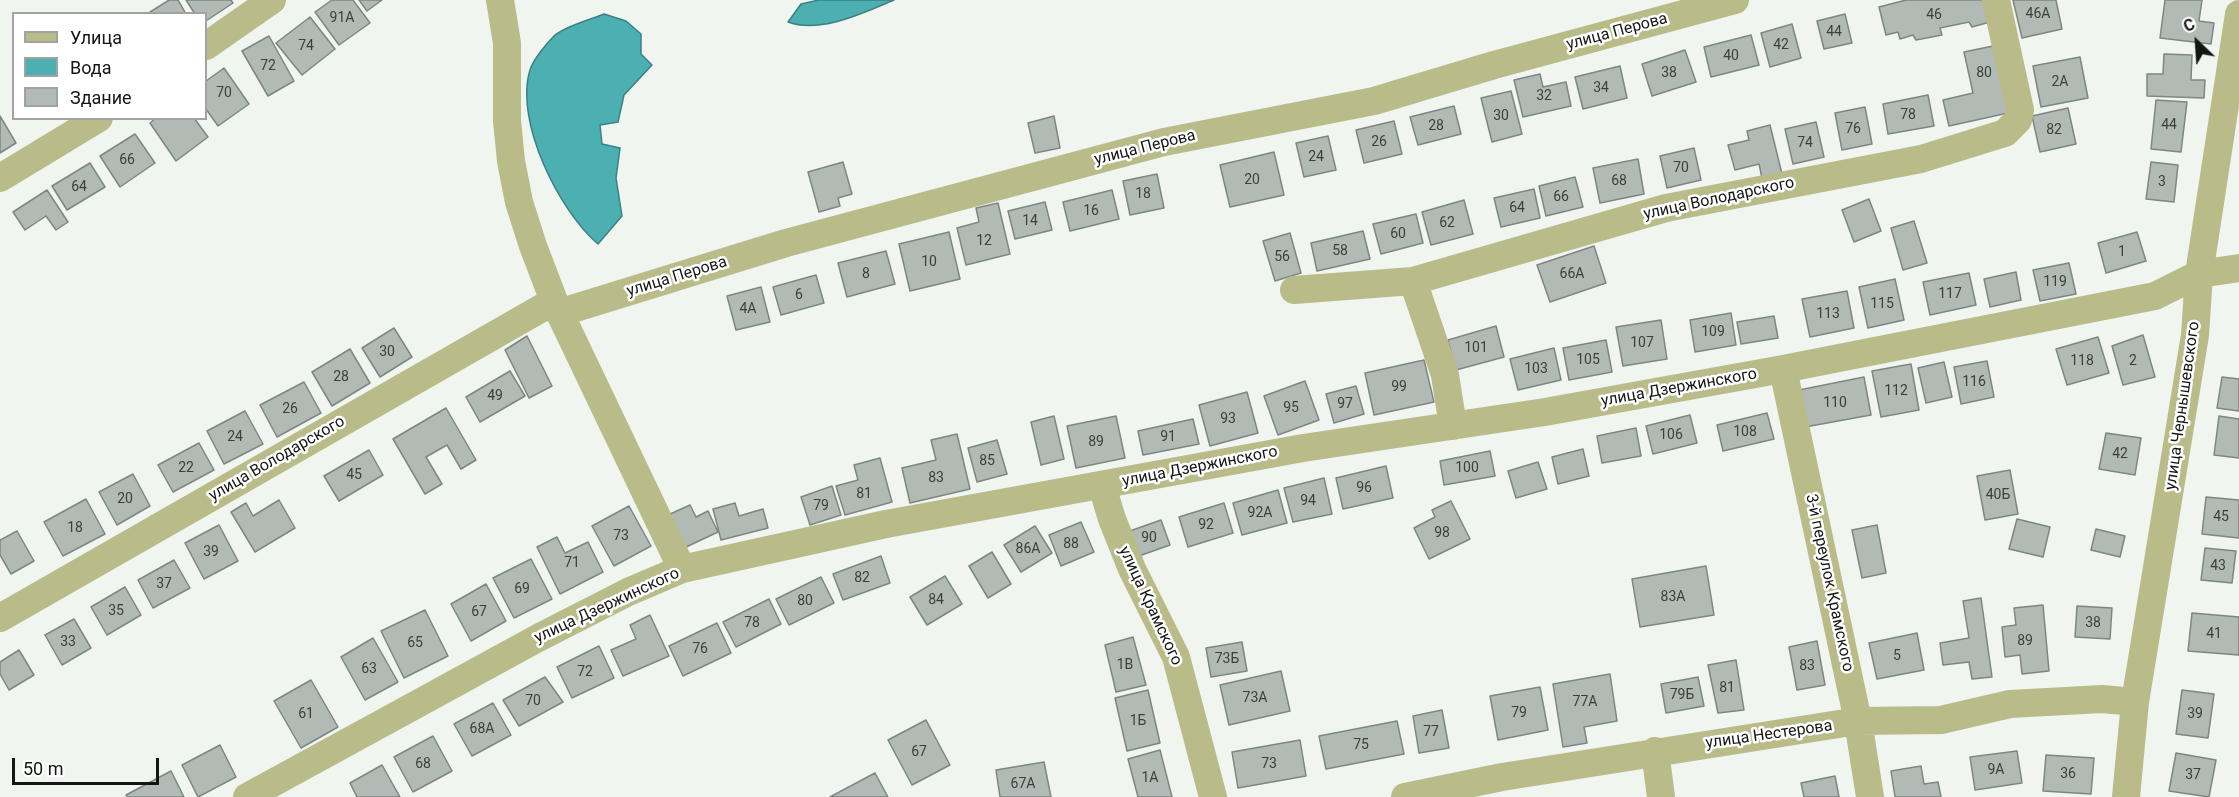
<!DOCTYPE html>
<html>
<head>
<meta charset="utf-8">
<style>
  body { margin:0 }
  #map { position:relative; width:2239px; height:797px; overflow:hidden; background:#f0f5ef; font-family:Roboto,sans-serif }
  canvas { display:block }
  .legend { position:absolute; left:12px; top:12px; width:195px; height:108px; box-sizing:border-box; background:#fff; border:2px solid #a1a2a1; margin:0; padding:8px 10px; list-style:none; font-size:18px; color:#141614 }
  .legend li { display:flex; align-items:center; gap:12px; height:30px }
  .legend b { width:30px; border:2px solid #a1a2a1 }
  .north { position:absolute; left:2167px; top:12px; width:60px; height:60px; -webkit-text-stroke:4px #fff; paint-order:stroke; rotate:335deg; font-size:16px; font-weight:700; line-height:24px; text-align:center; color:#141614 }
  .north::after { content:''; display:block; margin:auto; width:21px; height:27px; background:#141614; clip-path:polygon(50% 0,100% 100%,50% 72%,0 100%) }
  .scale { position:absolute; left:12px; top:758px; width:147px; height:27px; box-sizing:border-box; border:3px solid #141614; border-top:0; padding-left:8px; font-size:18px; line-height:21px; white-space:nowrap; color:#141614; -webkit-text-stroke:4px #fff; paint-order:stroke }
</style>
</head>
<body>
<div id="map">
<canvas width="2239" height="797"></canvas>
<ul class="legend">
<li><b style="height:8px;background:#b9bc89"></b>Улица</li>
<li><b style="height:16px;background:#4cafb2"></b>Вода</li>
<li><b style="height:16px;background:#b2bab6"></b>Здание</li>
</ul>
<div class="north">С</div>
<div class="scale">50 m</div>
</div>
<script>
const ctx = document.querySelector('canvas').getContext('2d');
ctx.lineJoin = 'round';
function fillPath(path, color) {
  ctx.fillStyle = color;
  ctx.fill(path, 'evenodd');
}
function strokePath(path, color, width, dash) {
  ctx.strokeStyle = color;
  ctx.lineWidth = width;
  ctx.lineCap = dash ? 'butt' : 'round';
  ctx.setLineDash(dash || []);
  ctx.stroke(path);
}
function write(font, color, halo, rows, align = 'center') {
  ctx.font = font + ' Roboto,sans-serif';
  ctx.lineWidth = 5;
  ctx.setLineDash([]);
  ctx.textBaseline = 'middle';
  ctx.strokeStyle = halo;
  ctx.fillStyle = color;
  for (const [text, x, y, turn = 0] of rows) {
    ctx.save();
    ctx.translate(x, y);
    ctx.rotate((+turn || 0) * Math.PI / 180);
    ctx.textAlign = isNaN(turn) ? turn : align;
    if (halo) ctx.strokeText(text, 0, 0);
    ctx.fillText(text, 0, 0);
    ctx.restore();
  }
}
const water = new Path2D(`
  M819,0H894C863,13 820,34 788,22L801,4Z
  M604,14L626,21L641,34V54L652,65L624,95L618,122L600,125L602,144L620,148L616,178L622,216L598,244C560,212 514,122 530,70C533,60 546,44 554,36C565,26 590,20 604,14Z`);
fillPath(water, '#4cafb2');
strokePath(water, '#3b8183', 1.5);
const building = new Path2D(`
  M169,0H178L186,14H147Z
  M186,0H231L233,3L206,21V14H195Z
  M332,0H353L370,23L339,45L315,12Z
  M359,0H382L367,11Z
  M1906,0H1984L1990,22L1972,27L1969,22L1940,28L1942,35L1916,40L1913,35L1900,39L1898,32L1886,35L1879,7Z
  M2013,0H2056L2062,29L2022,38Z
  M2165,0H2202L2199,21L2214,23L2211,44L2160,38Z
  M1845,14L1852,43L1824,49L1817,21Z
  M310,17L335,49L302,75L276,43Z
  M1792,24L1801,58L1770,67L1761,33Z
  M1751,35L1759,65L1711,77L1704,47Z
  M269,36L294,81L268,96L242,51Z
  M1993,46L2008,113L1949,126L1943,100L1973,93L1964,52Z
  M1685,50L1696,82L1652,96L1642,64Z
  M2164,54L2192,55L2191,80H2205L2204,98L2147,96V74H2163Z
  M2080,57L2088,98L2041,107L2033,66Z
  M1620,66L1627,98L1583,109L1575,77Z
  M224,68L249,104L218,126L206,109V81Z
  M1540,74L1543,87L1566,82L1571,106L1523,117L1514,80Z
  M1511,91L1522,134L1492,142L1481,98Z
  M1928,95L1934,126L1888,134L1883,104Z
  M2156,100L2187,102L2181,152L2151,149Z
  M1454,106L1461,134L1418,145L1410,117Z
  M1865,107L1872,144L1842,150L1835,113Z
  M2068,108L2076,144L2040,152L2032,116Z
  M0,116L16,143L0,153Z
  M1054,116L1060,148L1035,153L1028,123Z
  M156,118H194L208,137L176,161L150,123Z
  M1394,121L1402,154L1364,163L1356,130Z
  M1816,122L1824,157L1793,164L1785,129Z
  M1770,125L1782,174L1762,178L1759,164L1735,170L1728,145L1749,140L1747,131Z
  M135,134L155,163L120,187L100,156Z
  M1328,136L1336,170L1304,177L1296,143Z
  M1694,148L1701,180L1667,188L1660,156Z
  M1274,152L1284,195L1230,207L1220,165Z
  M1638,159L1644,194L1600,203L1593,168Z
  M843,162L852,194L838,198L840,206L819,212L808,172Z
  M2151,162L2178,165L2174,202L2146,199Z
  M90,163L105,187L67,210L52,186Z
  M1157,174L1164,208L1130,215L1123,181Z
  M1575,177L1583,207L1546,216L1539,186Z
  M1534,189L1540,218L1501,227L1494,198Z
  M47,190L68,222L56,230L46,216L25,230L13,212Z
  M1112,190L1119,219L1070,231L1063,202Z
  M1869,199L1881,231L1854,242L1842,210Z
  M1464,200L1473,234L1431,245L1422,212Z
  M1045,202L1052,230L1015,239L1008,211Z
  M998,203L1010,254L966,265L957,228L979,222L976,208Z
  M1416,214L1423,243L1381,254L1373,224Z
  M1914,221L1927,263L1903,270L1891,228Z
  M1363,231L1370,259L1317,271L1311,243Z
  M949,232L960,279L910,291L899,244Z
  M2137,232L2146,261L2106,273L2098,243Z
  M1290,233L1301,273L1275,281L1263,241Z
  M1594,246L1606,283L1550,302L1537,265Z
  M886,251L895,284L847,297L838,263Z
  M2069,263L2076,294L2040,301L2033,270Z
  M2016,272L2021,300L1990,307L1984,279Z
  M1969,273L1976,305L1930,315L1923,282Z
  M816,275L824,303L781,315L773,287Z
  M1895,279L1904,320L1868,328L1859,287Z
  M761,287L770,322L736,330L727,296Z
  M1847,291L1854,328L1810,337L1802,299Z
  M1731,313L1736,345L1695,352L1690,320Z
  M1774,316L1778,338L1741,344L1737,322Z
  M1661,320L1667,359L1623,366L1616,327Z
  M1496,326L1504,357L1456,370L1448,340Z
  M394,328L412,357L380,377L362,348Z
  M2143,335L2155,377L2123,385L2112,346Z
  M527,336L552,386L529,398L505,350Z
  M2098,337L2109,373L2067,385L2056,349Z
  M1606,340L1612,372L1569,380L1563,348Z
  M1554,348L1561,380L1518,390L1510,359Z
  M350,349L370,383L332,406L312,372Z
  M1424,360L1434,402L1374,415L1365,373Z
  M1987,361L1994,397L1961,404L1954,367Z
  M1944,362L1952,397L1926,403L1918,368Z
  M1911,364L1919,410L1881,417L1872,371Z
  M510,371L525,396L480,422L466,397Z
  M1864,377L1871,415L1805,427L1799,390Z
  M2222,377L2239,379V411L2217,408Z
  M1305,381L1319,420L1278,435L1264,396Z
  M304,382L321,413L277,437L260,405Z
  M1356,386L1364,414L1334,423L1326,394Z
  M1247,392L1258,433L1210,446L1199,405Z
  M446,408L476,460L461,469L447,445L426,457L442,484L425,494L393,439Z
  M245,411L263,444L224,464L207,431Z
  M1767,413L1774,439L1723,451L1717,425Z
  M1690,415L1697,443L1653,454L1646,426Z
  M1054,416L1064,459L1041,465L1031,422Z
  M1116,416L1125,458L1076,468L1067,426Z
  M2219,416L2239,419V458L2214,455Z
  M1193,419L1199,444L1143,455L1138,431Z
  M1636,428L1641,456L1602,463L1597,436Z
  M2106,433L2141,438L2135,475L2099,469Z
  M957,434L970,489L910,503L902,468L936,460L931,440Z
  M997,440L1007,474L977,482L968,448Z
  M199,443L214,470L173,492L158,465Z
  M1583,449L1589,476L1558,484L1552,457Z
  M369,450L383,475L339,501L324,476Z
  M1490,451L1495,476L1444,485L1440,461Z
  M880,458L892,502L845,515L836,486L858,480L854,465Z
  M1538,462L1547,489L1516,498L1508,471Z
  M1386,466L1393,498L1343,509L1336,478Z
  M2010,470L2018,514L1985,520L1977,476Z
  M133,474L150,506L117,525L99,492Z
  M1324,478L1332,514L1293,522L1284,488Z
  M832,486L841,515L810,525L801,497Z
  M1278,490L1287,523L1242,535L1233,503Z
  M2206,497L2239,500V538L2202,534Z
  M86,499L105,534L63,556L44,522Z
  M279,500L295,528L255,552L231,512L246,503L253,516Z
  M1451,501L1470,539L1429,559L1414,528L1435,517L1432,510Z
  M735,503L739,516L763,509L768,528L721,540L713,509Z
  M1224,503L1233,533L1188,547L1179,517Z
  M690,505L696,517L708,511L718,532L684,548L668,515Z
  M629,506L651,546L614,566L592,526Z
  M2017,519L2050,527L2043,557L2009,549Z
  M1161,520L1170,545L1136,557L1127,532Z
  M1081,522L1094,552L1061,566L1049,535Z
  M219,525L238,561L204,579L185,543Z
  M1877,525L1886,573L1862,578L1852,530Z
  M1035,526L1052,553L1021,572L1004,545Z
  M2096,529L2125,536L2120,557L2091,550Z
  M17,531L34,561L11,574L0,555V540Z
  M557,537L565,553L588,542L603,572L560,594L537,547Z
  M2205,548L2236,551L2232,583L2201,580Z
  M992,552L1011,584L988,598L969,566Z
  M881,556L890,583L843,600L833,574Z
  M531,559L552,599L514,618L493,578Z
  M174,560L190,588L153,608L138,580Z
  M1706,566L1714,615L1640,627L1632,579Z
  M945,576L962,604L927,625L910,597Z
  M821,577L834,603L789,625L776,599Z
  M486,584L506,621L471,641L451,604Z
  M125,587L141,615L107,635L91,607Z
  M1981,598L1992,677L1972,679L1969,662L1943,665L1940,643L1969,638L1963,601Z
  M769,599L781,624L736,647L723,622Z
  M2043,605L2049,671L2022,674L2020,655L2005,657L2002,627L2016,625L2014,608Z
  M2077,606L2112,608L2110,639L2075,637Z
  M425,610L448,656L404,678L381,631Z
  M2192,613L2239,617V655L2188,651Z
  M650,615L669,656L623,676L611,650L636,639L630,625Z
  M74,619L91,648L62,665L45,635Z
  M717,623L731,653L683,676L669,646Z
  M1917,633L1924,670L1877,679L1869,643Z
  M1133,637L1146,685L1116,692L1105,645Z
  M373,638L398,682L365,700L341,657Z
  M1817,641L1825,685L1797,690L1789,647Z
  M1242,642L1247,671L1211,677L1206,648Z
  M599,646L614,678L572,698L557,667Z
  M19,650L34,675L9,690L0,674V662Z
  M1736,660L1744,710L1718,713L1708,665Z
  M1281,671L1290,711L1229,725L1220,685Z
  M1610,674L1617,721L1584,727L1587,743L1563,747L1553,684Z
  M545,677L563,702L519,726L503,700Z
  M1698,677L1704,706L1666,713L1661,684Z
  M311,680L338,727L301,748L274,701Z
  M1540,687L1548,730L1498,740L1490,696Z
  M1148,690L1160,743L1127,751L1115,698Z
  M2182,690L2214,694L2208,738L2176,734Z
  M493,703L511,735L472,756L454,724Z
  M1442,710L1449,748L1419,753L1413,716Z
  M926,720L950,765L912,785L888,740Z
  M1397,721L1404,754L1326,769L1319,736Z
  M433,736L452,771L413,792L394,757Z
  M1300,740L1306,776L1238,788L1232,752Z
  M220,745L236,777L198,797L182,765Z
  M1160,750L1172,797H1138L1128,759Z
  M2017,751L2022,783L1975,790L1970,757Z
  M2176,753L2216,760L2209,797L2169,791Z
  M2046,755L2094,758L2091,794L2043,791Z
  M1044,762L1051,797H1000L996,770Z
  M382,765L400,797H357L350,783Z
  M1921,766L1924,784L1938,782L1941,797H1895L1891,771Z
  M171,771L184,797H128L126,795Z
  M875,773L888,797H830Z
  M1835,776L1839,797H1804L1801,783Z`);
fillPath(building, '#b2bab6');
strokePath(building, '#7e8683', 1.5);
strokePath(new Path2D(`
  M500,0L507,43V121L511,161L519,202L533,246L554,301L682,569
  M206,46L272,0
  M0,178L99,118
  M1413,281L1445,375L1453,426
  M1294,290L1413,281L1666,208L1921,159L2005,133L2018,120L2020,110L1996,0
  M559,313L786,243L1164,142L1374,101L1494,65L1735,0
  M1783,369L1858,721L1870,797
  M1102,486L1112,519L1132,569L1176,657L1213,797
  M0,618L554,301
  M1655,751L1661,797
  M247,797L538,638L628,592L682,569L886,524L1303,448L1545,412L1783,369L2155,296L2199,274L2239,268
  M1405,797L1502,777L1858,721L1941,720L2010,704L2102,699L2135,702
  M2126,797L2135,702L2195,335L2199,274L2239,14`), '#b9bc89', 28);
write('14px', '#3c3f3c', null, [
  ["46А",2038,14],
  ["46",1934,15],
  ["91А",342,18],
  ["44",1834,32],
  ["42",1781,45],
  ["74",306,46],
  ["40",1731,56],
  ["72",268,66],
  ["38",1669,73],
  ["80",1984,73],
  ["2А",2060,82],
  ["34",1601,88],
  ["70",224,93],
  ["32",1544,96],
  ["78",1908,115],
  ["30",1501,116],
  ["44",2169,125],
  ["28",1436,126],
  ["76",1853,129],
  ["82",2054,130],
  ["26",1379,142],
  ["74",1805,143],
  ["24",1316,157],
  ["66",127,160],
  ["70",1681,168],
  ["20",1252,180],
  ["68",1619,181],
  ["3",2162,182],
  ["64",79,187],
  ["18",1143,194],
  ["66",1561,197],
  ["64",1517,208],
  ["16",1091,211],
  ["14",1030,221],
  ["62",1447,223],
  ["60",1398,234],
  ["12",984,241],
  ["58",1340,251],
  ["1",2122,252],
  ["56",1282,257],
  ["10",929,262],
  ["8",866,274],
  ["66А",1572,274],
  ["119",2055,282],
  ["117",1950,294],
  ["6",799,295],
  ["115",1882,304],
  ["4А",748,309],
  ["113",1828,314],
  ["109",1713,332],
  ["107",1642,343],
  ["101",1476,348],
  ["30",387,352],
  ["105",1588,360],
  ["118",2082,361],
  ["2",2133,361],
  ["103",1536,369],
  ["28",341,377],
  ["116",1974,382],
  ["99",1399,387],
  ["112",1896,391],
  ["49",495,396],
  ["110",1835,403],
  ["97",1345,404],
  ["95",1291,408],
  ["26",290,409],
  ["93",1228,419],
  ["108",1745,432],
  ["106",1671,435],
  ["24",235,437],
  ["91",1168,437],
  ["89",1096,442],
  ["42",2120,454],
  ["85",987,461],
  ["22",186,468],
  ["100",1467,468],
  ["45",354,475],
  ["83",936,478],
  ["96",1364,488],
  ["81",864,494],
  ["40Б",1998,495],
  ["20",125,499],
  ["94",1308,501],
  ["79",821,506],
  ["92А",1260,513],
  ["45",2221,517],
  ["92",1206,525],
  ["18",75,528],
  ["98",1442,533],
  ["73",621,536],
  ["90",1149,538],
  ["88",1071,544],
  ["86А",1028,549],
  ["39",211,552],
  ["71",572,563],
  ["43",2218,566],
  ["82",862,578],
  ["37",164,584],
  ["69",522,589],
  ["83А",1673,597],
  ["84",936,600],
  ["80",805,601],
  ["35",116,611],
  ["67",479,612],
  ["78",752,623],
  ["38",2093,623],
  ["41",2214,634],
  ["89",2025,641],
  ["33",68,642],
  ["65",415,643],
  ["76",700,649],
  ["5",1897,656],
  ["73Б",1227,659],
  ["1В",1125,665],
  ["83",1807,666],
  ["63",369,669],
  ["72",585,672],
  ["81",1727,688],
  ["79Б",1682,695],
  ["73А",1255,698],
  ["70",533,701],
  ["77А",1585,702],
  ["79",1519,713],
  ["61",306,714],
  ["39",2195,714],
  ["1Б",1138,721],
  ["68А",482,729],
  ["77",1431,732],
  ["75",1361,745],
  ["67",919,752],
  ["68",423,764],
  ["73",1269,764],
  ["9А",1996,770],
  ["36",2068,774],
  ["37",2193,775],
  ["1А",1150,778],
  ["67А",1023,784]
]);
write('16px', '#141614', '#fff', [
  ["улица Перова",1617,32,-15],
  ["улица Перова",1145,148,-14],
  ["улица Володарского",1719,199,-12],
  ["улица Перова",677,277,-17],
  ["улица Дзержинского",1679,388,-10],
  ["улица Чернышевского",2183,406,-82],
  ["улица Володарского",277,459,-30],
  ["улица Дзержинского",1200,467,-11],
  ["3-й переулок Крамского",1829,583,78],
  ["улица Дзержинского",607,606,-25],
  ["улица Крамского",1150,606,65],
  ["улица Нестерова",1769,735,-8]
]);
</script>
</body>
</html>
